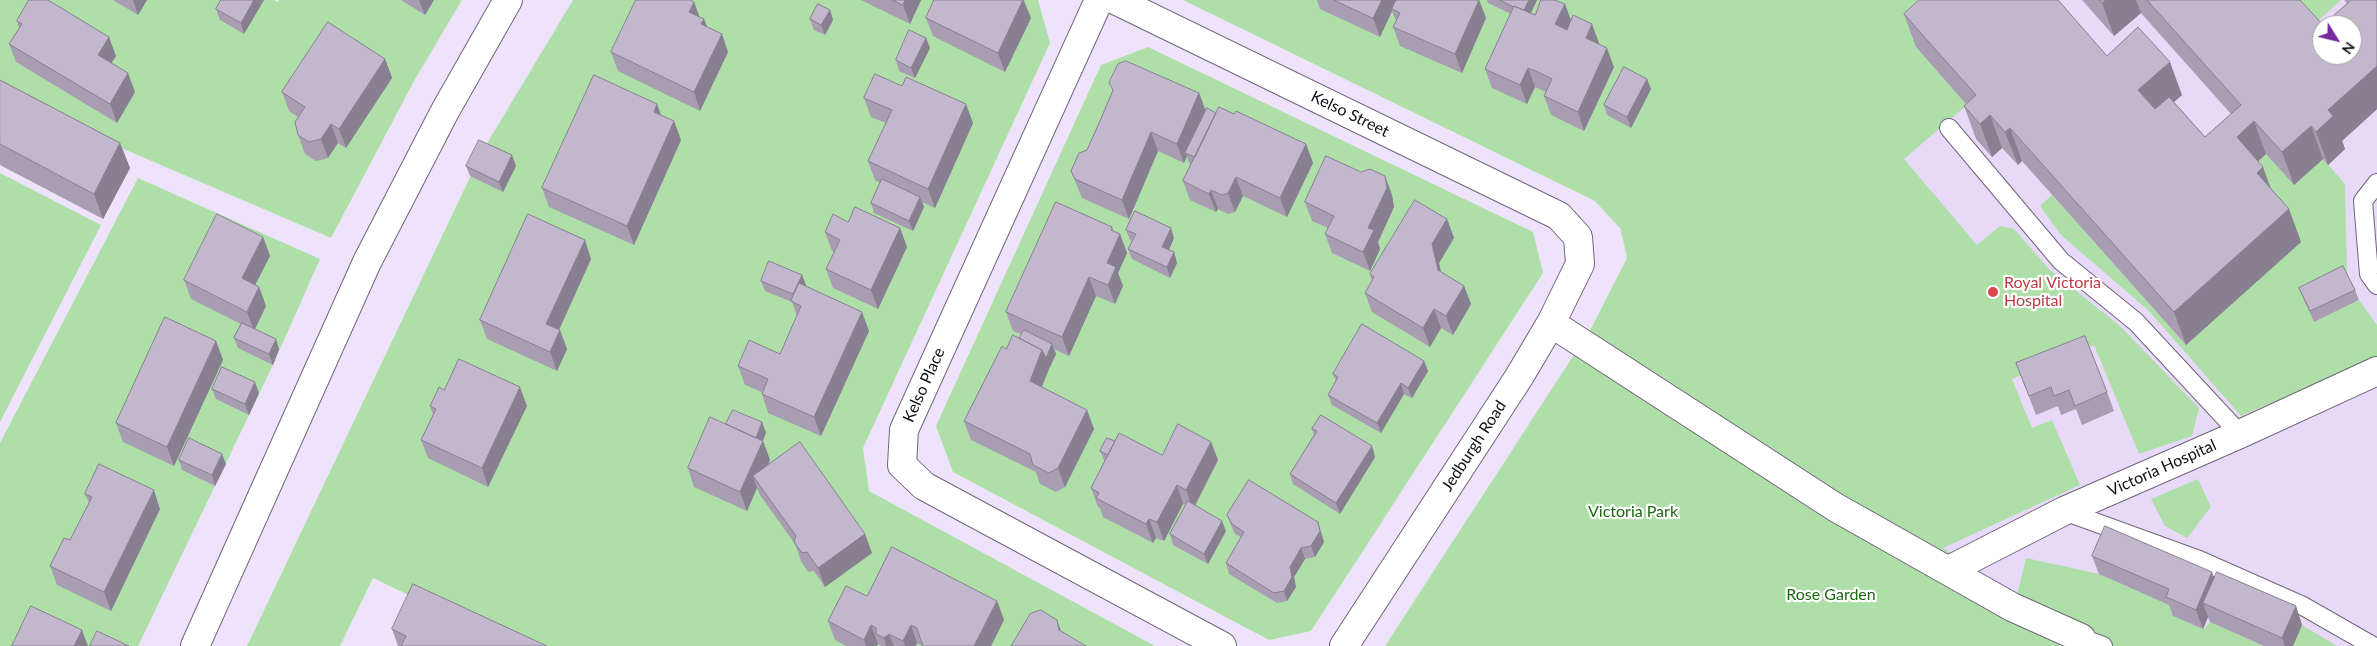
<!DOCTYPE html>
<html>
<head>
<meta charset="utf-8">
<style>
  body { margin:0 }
  #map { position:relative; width:2377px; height:646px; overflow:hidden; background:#efe3fb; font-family:Lato,sans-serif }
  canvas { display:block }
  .north { position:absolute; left:2312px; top:15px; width:50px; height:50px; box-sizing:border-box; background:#fff; border:1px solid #a09fa2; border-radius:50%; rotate:126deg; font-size:14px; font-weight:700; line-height:20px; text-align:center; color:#120e16 }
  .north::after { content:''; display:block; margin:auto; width:18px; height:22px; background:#752a9d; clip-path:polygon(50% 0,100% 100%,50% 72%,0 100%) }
</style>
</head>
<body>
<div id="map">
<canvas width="2377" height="646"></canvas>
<div class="north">N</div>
</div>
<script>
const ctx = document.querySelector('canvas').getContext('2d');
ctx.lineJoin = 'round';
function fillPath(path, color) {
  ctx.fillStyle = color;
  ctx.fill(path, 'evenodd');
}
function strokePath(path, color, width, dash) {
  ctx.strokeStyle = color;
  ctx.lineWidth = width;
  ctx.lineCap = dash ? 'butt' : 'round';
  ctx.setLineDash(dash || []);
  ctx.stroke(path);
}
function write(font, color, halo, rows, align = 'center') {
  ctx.font = font + ' Lato,sans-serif';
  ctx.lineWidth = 4.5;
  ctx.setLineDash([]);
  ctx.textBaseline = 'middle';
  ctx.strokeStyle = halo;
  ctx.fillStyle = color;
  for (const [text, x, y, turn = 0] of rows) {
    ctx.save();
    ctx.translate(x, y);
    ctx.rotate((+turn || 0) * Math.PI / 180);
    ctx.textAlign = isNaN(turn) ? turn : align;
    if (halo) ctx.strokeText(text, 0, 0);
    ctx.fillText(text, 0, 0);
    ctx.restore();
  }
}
fillPath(new Path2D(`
  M1790,0H2377V646H2154L2018,596L1592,327L1627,258L1620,229L1595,201ZM2322,25H2352V55H2322Z`), '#e9d9f8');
fillPath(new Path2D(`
  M0,0H274L278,2L279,0H462L414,81L331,238L0,96Z
  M573,0H1038L1050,43L863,448L869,491L1155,646H494L415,598L373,578L340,646H247L483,150Z
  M1183,0H1968L1916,47L1967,105L1904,159L1977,245L2000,226L2014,229L2050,270L2120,326L2199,408L2192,436L2139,454L2094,345L2012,379L2032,428L2052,420L2080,485L1943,548L2017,595L2026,558L2099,574L2176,608L2173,616L2203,629L2210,622L2264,646H1385L1592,327L1627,258L1621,229L1595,201Z
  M2283,0H2341L2309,29Z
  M1148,47L1533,232L1543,273L1311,631L1269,640L953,472L936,426L1101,65Z
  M2266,154L2294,185L2323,159L2345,184L2347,276L2303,298L2314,322L2359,300L2377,325V357L2241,416L2148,310L2061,235L2040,206L2052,195L2186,345L2249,170Z
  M0,173L101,225L0,422Z
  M138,178L320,259L273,365L138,646H0V443Z
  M2198,479L2211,507L2187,538L2165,526L2151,499Z
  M2302,625L2337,646H2293Z`), '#aedfa8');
const lane = new Path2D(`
  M1949,128L2061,261L2136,322L2240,434
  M2377,183L2363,201L2369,274L2377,285
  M2064,511L2199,560L2303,606L2373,646
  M2081,638L2103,646`);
const street = new Path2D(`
  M1099,0L904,430L902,465L924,486L1222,646
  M1115,0L1559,216L1578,237L1580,264L1551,323L1519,377L1344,646
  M1551,323L1835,507L2012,607L2081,638
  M1949,570L2064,511L2240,434L2377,371`);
const secondary = new Path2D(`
  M195,646L367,262L445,111L508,0`);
strokePath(lane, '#70657a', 20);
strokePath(street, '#70657a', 30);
strokePath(secondary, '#70657a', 30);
strokePath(lane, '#fff', 18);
strokePath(street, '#fff', 28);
strokePath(secondary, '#fff', 28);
fillPath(new Path2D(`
  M113,0H147L138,15Z
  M264,0L244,34L220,20L216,9Z
  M401,0H434L425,15Z
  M861,0H921L910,24Z
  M934,0H1024L1031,18L1005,72L933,36L926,18Z
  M1317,0H1479L1486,18L1462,73L1400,46L1393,27L1396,21L1392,11L1380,37L1320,9Z
  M1487,0H1537L1531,13L1535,15L1565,4L1571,21L1599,43L1598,44L1614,67L1584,131L1551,115L1544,96L1546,92L1535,87L1527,104L1492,88L1485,69L1511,14L1488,3Z
  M2082,0H2300L2322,55L2347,3L2344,0H2377V109L2342,141L2345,149L2328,165L2323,159L2294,185L2266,154L2258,161L2272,190L2289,209L2301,242L2186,345L2022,161L2018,165L2002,148L1992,157L1976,139L1964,106L1966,104L1916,47L1904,14L2107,56L2182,95L2174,102L2205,137L2231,114L2141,13L2114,36Z
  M694,2L699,17L704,19L707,27L728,52L700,111L618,71L611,52Z
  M830,10L833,20L825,35L814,30L810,19Z
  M17,21L116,56L111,63L135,92L117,123L16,62L9,44L19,28Z
  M926,38L930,48L915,78L899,71L896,60Z
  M385,59L392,78L346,148L338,143L328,158L316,161L305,154L298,135V117L289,111L282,92Z
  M1647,79L1651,89L1631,128L1607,115L1604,105Z
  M0,80L120,143L130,168L103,219L0,165Z
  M1109,82L1199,93L1206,111L1216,113L1234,114L1306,144L1313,163L1287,217L1243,196L1235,212L1228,214L1218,209L1216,212L1190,200L1183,181L1191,164L1189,163L1187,156L1184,163L1158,151L1129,219L1082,198L1071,171L1087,150L1113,91Z
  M864,98L973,123L935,208L922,202L924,207L913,231L874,213L871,203L880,183L875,180L868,161L886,123L871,117Z
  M661,115L674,121L681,140L634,245L549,207L542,188Z
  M466,166H516L503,192L470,176Z
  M1361,172L1385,176L1392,195L1394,207L1378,242L1380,249L1370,271L1332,253L1325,234L1328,228L1312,221L1305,202Z
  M1447,219L1454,238L1439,263L1441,272L1464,286L1471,304L1453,335L1441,328L1430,347L1372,312L1365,293L1372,280L1370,274Z
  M848,222L900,228L907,247L878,309L833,288L826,269L834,252L832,251L825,232Z
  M1126,230L1174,238L1169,250L1174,252L1177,263L1170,278L1132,259L1128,249L1132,241L1130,240Z
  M1113,231L1120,234L1127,253L1118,273L1123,286L1115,304L1096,296L1069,356L1054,349L1056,354L1049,369L1042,387L1087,410L1094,429L1065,487L1056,492L1040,484L1036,472L971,440L964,421L1006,349L1019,338L1021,334L1013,331L1006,312Z
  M263,237L270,256L255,285L259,287L266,306L255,329L279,349L273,365L238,348L234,338L241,324L191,299L184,280Z
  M591,259L559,330L567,349L557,371L487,339L480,320Z
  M802,275L806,285V286L869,331L821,436L768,413L762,394V392L745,385L738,366L780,354L797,316L792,302L765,291L761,281Z
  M2299,288L2355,290L2359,300L2314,322L2303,298Z
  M216,341L223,360L174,466L123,442L116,423Z
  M1424,361L1428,371L1412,398L1404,394L1381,433L1332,405L1328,395L1336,381L1333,374Z
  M2016,363L2107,392L2114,411L2082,425L2076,409L2061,415L2058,406L2036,415Z
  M212,389L259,393L249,415L216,399Z
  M444,390L527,406L488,487L428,458L421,440L433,414L430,406Z
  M762,422L766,433L763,441L770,460L767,466L865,534L872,553L825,587L814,571L808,572L801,561L795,544L760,495L757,488L747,511L694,487L688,468L726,424Z
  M1312,429L1372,446L1375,457L1340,514L1293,484L1290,474L1314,435Z
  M1115,441L1162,455L1211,442L1218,460L1195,506L1226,531L1208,564L1173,545L1170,534L1186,505L1183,504L1164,541L1156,538L1153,543L1103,517L1100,508L1098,507L1091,488L1105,462L1100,451Z
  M179,460L226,464L215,486L182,470Z
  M85,494L160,509L111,611L57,585L50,566L70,540L89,503Z
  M1227,515L1321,532L1324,542L1315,557L1305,559L1294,577L1296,587L1287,601L1277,603L1229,574L1226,563L1241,537L1235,534L1231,525Z
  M2092,556L2214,577L2296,606L2302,625L2293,646H2264L2210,622L2208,617L2203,629L2173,616L2169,605L2099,574Z
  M867,596L997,601L1004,620L991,646H922L917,643L916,646H881L878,644L877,646H846L835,640L828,621Z
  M392,629L547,646H398Z`), '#a89db1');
fillPath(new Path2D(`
  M133,0H147L138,15Z
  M254,0H264L244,34L241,23Z
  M419,0H434L425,15Z
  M905,0H921L910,24L903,5Z
  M1023,0L1031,18L1005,72L998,53Z
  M1382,0H1398L1392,9V11L1380,37L1373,18Z
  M1479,0L1486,18L1462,73L1455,54Z
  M1529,0H1537L1527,21L1523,11Z
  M2106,0H2136L2141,13L2114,36L2102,3Z
  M694,2L701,21L689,12Z
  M1565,4L1572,23L1562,43L1555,24Z
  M830,10L833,20L825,35L821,25Z
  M704,19L711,38L701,24Z
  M1592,24L1599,43L1593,57L1586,38Z
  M722,34L728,52L700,111L694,92Z
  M109,37L116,56L105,74L98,55Z
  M926,38L930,48L915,78L911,68Z
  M1607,48L1614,67L1584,131L1578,112Z
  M385,59L392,78L346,148L339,129Z
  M2170,62L2182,95L2150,123L2138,90Z
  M2377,66V109L2342,141L2345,149L2328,165L2316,132L2328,110Z
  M1528,68L1535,87L1527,104L1520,85Z
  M128,73L135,92L117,123L110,104Z
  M1647,79L1651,89L1631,128L1627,117Z
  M1199,93L1206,112L1185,153L1187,156L1184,163L1177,144Z
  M657,104L664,123L654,112Z
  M966,104L973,123L935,208L928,189Z
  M1990,115L2002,148L1992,157L1980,124Z
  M674,121L681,140L634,245L627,226Z
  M2254,121L2266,154L2249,170L2237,137Z
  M331,124L338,143L328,158L321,139Z
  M2311,126L2323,159L2294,185L2282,152Z
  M2010,128L2022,161L2018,165L2005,132Z
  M1151,132L1158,151L1129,219L1122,200Z
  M120,143L130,168L103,219L94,194Z
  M1306,144L1313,163L1287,217L1280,198Z
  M512,155L516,166L503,192L499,182Z
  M2263,167L2275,200L2257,173Z
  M1385,176L1392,195L1394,207L1378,242L1380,249L1370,271L1363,252L1368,228Z
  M1236,177L1243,196L1235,212L1228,193Z
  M1211,190L1218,209L1216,212L1209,194Z
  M920,197L924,207L913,231L909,221Z
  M2289,209L2301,242L2186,345L2174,312Z
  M1447,219L1454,238L1439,263L1445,289L1438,270L1432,244Z
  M1112,227L1117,242L1120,234L1127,253L1118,273L1123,286L1115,304L1108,285L1107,263L1111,230Z
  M900,228L907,247L878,309L871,290Z
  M1171,228L1174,238L1166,257L1162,247Z
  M263,237L270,256L249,297L242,278Z
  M585,240L591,259L553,343L546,324Z
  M1174,252L1177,263L1170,278L1167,267Z
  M802,275L806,285L797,305L793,294Z
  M1089,277L1096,296L1069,356L1062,337Z
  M1464,286L1471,304L1453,335L1446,316Z
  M259,287L266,306L254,331L247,312Z
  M1434,309L1441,328L1430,347L1423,328Z
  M862,312L869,331L821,436L814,417Z
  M560,330L567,349L557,371L550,352Z
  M276,339L279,349L273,365L269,354Z
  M216,341L223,360L174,466L167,447Z
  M1052,344L1056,354L1049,369L1036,400L1030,381L1042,350Z
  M1424,361L1428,371L1412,398L1408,388Z
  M255,382L259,393L249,415L245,404Z
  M1401,383L1404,394L1381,433L1377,423Z
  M520,387L527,406L488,487L482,468Z
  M1087,410L1094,429L1065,487L1058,468Z
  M762,422L766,433L759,449L756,439Z
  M763,441L770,460L759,485L753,476L757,488L747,511L740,492Z
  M1211,442L1218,460L1193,509L1186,490Z
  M1372,446L1375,457L1340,514L1336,503Z
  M222,454L226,464L215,486L212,475Z
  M1177,485L1183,504L1164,541L1157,522Z
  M154,490L160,509L111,611L104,592Z
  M1149,519L1156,538L1153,543L1146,524Z
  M1222,521L1226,531L1208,564L1204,554Z
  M1318,522L1324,542L1315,557L1311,546Z
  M865,534L872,553L825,587L818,568Z
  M1301,548L1305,559L1294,577L1296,587L1287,601L1284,591L1290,567Z
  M2212,572L2219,591L2203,603L2208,617L2203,629L2196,610Z
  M997,601L1004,620L991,646H974Z
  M2296,606L2302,625L2293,646H2285L2282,638Z
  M1057,620L1064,639L1059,630Z
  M871,625L878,644L877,646H866L864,640Z
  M911,625L917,643L916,646H905L903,641Z
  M82,630L88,646H74Z
  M889,634L894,646H886L884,638Z`), '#888090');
const building = new Path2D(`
  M29,0H48L109,37L98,55L128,73L110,104L9,44L22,24L17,21Z
  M221,0H254L241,23L216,9Z
  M636,0H690L694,2L689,12L704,19L701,24L722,34L694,92L611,52Z
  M893,0H905L903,5Z
  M934,0H1023L998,53L926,18Z
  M1334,0H1382L1373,18Z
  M1396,0H1479L1455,54L1393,27L1400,13L1392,9Z
  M1500,0H1529L1524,10L1514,6V7Z
  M1541,0H1555L1565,4L1555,24L1567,30L1573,15L1592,24L1586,38L1607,48L1578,112L1544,96L1552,79L1540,73L1528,68L1520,85L1485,69L1514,6L1535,15Z
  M1919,0H2058L2107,56L2138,27L2170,62L2138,90L2155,109L2169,97L2205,137L2241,105L2147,0H2300L2323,25L2322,55H2352V25H2323L2351,0H2377V66L2328,110L2333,116L2316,132L2311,126L2282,152L2254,121L2237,137L2263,167L2257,173L2289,209L2174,312L2010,128L2005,132L1990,115L1980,124L1964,106L1976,95L1904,14Z
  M2100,0H2106L2102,3Z
  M818,4L830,10L821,25L810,19Z
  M328,22L385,59L339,129L331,124L321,139L309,142L298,135L295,122L305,107L282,92Z
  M909,30L926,38L911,68L896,60Z
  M1126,61L1199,93L1177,144L1151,132L1122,200L1075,179L1071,171L1079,153L1087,150L1100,121L1113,90L1109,82L1118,64Z
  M1624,67L1647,79L1627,117L1604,105Z
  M875,74L902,86L906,77L966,104L928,189L868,161L892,110L864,98Z
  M594,75L657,104L654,112L674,121L627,226L542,188Z
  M0,80L120,143L94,194L0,144Z
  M1219,107L1234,114L1236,111L1306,144L1280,198L1236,177L1228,193L1222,195L1211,190L1209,194L1183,181Z
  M1207,108L1216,113L1195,157L1185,153Z
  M479,140L512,155L499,182L466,166Z
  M1326,156L1361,172L1370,169L1385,176L1387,188L1368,228L1374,230L1363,252L1325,234L1334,216L1305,202Z
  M882,179L920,197L909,221L871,203Z
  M1415,200L1447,219L1432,244L1438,270L1464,286L1446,316L1434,309L1423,328L1365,293L1374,277L1370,274Z
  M1056,202L1112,227L1111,230L1120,234L1107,263L1116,267L1108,285L1089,277L1062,337L1006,312Z
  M855,207L900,228L871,290L826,269L840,240L825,232L833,214L848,222Z
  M1135,211L1171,228L1162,247L1174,252L1167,267L1128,249L1136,234L1126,230Z
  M217,214L263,237L242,278L259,287L247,312L184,280Z
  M528,214L585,240L546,324L560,330L550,352L480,320Z
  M769,261L802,275L793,294L761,281Z
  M2343,266L2355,290L2310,311L2299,288Z
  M799,283L862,312L814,417L762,394L768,379L738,366L749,340L780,354L801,306L791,301Z
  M165,317L216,341L167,447L116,423Z
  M242,323L276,339L269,354L234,338Z
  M1362,324L1424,361L1408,388L1401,383L1377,423L1328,395L1338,377L1333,374Z
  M1024,330L1052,344L1046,358L1042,350L1019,338Z
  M1013,335L1042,350L1030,381L1087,410L1058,468L1049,473L1033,465L1030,454L964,421L1002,346L1006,349Z
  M2085,336L2107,392L2075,406L2069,390L2054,396L2051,387L2029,396L2016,363Z
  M459,359L520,387L482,468L421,440L436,409L430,406L439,387L444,390Z
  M222,367L255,382L245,404L212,389Z
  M733,410L762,422L756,438L726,424Z
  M1321,415L1372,446L1336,503L1290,474L1317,431L1312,429Z
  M710,417L763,441L740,492L688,468Z
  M1178,424L1211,442L1186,490L1177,485L1157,522L1149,519L1146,524L1096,498L1099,493L1091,488L1119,433L1162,455Z
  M189,438L222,454L212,475L179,460Z
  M1107,438L1115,441L1108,455L1100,451Z
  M800,442L865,534L818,568L807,552L802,553L794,542L796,536L753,476Z
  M99,464L154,490L104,592L50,566L64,538L70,540L92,497L85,494Z
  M1249,480L1318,522L1320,531L1311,546L1301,548L1290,567L1292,577L1284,591L1274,593L1226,563L1244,532L1232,524L1227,515Z
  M1188,501L1222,521L1204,554L1170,534Z
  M2105,526L2212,572L2196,610L2166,597L2169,589L2092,556Z
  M892,547L997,601L974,646H923L917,628L911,625L903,641L889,634L884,638L876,634V628L871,625L864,640L828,621L846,586L867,596Z
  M2217,572L2296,606L2282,638L2203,603Z
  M413,584L547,646H401L406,636L392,629Z
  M31,606L82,630L74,646H12Z
  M1041,610L1057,620L1059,630L1086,646H1011L1030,614Z
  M97,631L129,646H90Z`);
fillPath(building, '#c3b7ce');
strokePath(building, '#888090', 1);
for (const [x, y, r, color] of [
  [1993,292,6,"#e0444e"]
]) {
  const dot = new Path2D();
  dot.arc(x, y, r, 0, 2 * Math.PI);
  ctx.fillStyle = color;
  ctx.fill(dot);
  strokePath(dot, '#fff', 2);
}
write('16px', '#120e16', '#fff', [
  ["Kelso Street",1350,114,26],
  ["Kelso Place",924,385,-66],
  ["Jedburgh Road",1474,446,-57],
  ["Victoria Hospital",2162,468,-24]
]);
write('16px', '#be3a42', '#fff', [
  ["Royal Victoria",2004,283],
  ["Hospital",2004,301]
], 'left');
write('16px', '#1a6911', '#fff', [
  ["Victoria Park",1633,512],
  ["Rose Garden",1831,595]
]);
</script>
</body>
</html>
